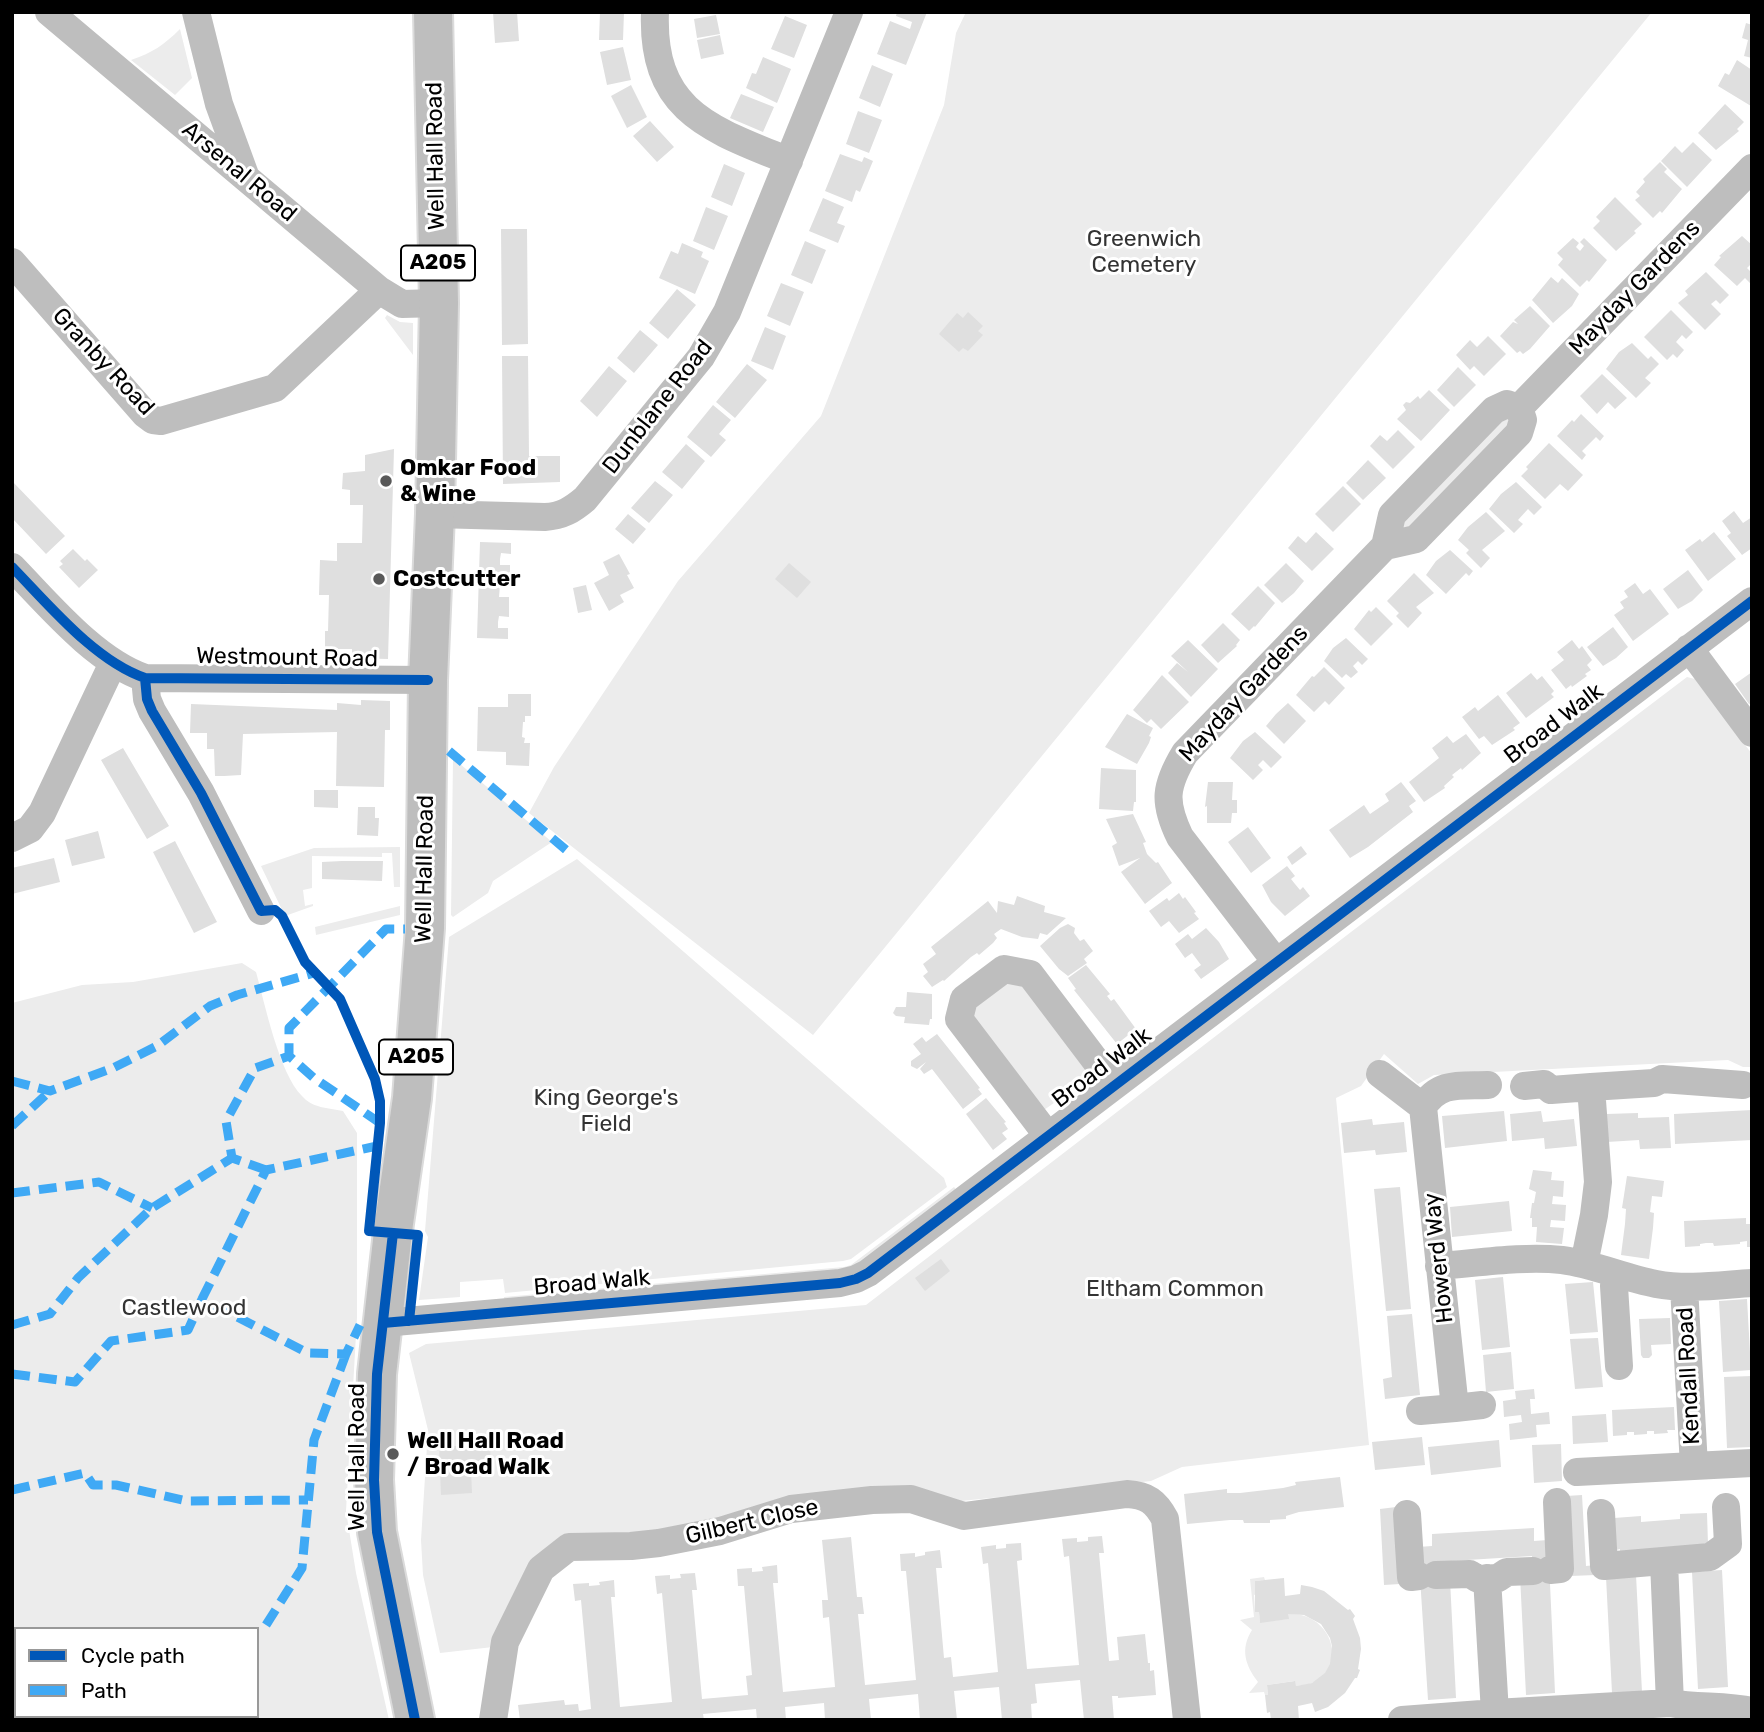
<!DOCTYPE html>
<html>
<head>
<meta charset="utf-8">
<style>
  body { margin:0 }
  #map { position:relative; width:1764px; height:1732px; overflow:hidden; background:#fff; font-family:Rubik,sans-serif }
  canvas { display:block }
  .frame { position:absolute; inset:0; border:14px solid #000; pointer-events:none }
  .legend { position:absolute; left:14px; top:1627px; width:245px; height:91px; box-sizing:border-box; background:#fff; border:2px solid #999; margin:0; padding:9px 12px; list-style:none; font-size:21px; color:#000 }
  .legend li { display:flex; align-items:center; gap:14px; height:35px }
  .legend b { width:35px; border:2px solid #999 }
</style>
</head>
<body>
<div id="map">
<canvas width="1764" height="1732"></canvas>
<div class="frame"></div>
<ul class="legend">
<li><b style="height:9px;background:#0057b8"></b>Cycle path</li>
<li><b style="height:9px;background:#3fa9f5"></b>Path</li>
</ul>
</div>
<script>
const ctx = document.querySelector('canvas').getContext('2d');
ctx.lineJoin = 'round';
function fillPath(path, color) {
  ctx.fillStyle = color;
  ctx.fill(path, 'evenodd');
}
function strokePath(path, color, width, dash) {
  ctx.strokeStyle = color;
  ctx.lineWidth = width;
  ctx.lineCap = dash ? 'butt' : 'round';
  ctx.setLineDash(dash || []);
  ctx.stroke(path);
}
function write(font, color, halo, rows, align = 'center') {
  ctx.font = font + ' Rubik,sans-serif';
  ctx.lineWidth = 6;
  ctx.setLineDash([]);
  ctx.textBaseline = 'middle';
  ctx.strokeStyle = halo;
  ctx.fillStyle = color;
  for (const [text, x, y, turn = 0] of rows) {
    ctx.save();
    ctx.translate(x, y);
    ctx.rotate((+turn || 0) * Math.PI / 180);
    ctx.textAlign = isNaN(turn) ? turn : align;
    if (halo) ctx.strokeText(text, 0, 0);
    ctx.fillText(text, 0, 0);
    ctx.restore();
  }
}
fillPath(new Path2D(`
  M966,12H1652L813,1035L529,813L554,767L678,581L821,416L944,105L956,33Z
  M180,29L192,78L175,95L131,60C152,53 164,45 180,29Z
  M387,315L400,322L413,323V355L385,318Z
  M1497,416L1514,421L1404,533L1398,518Z
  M1687,677L1695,679L1752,754V1067H1743L1728,1060L1434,1075L1418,1084L1384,1054L1361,1086L1336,1098L1369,1445L1182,1467L1151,1481L1107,1486L679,1530L565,1539L493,1647L440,1653L423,1575L421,1540L428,1430L409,1353L426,1344L866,1305L1351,932Z
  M453,758L552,842L493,881L488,893L453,917L451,915Z
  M400,847V887H394L392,853H382V857L312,856V888L303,890L305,906L313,904V906L285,916L261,866L314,848Z
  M577,859L944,1178L947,1187L851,1259L843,1261L505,1293L503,1279L460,1282V1297L419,1300L428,1237L425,1231L449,937Z
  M400,906V915L316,935L315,927Z
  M242,963L256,972C265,1004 279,1073 302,1096C312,1108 328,1108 343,1111L357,1133V1317L346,1511L356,1573L389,1720H12V1003L82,985L133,982ZM16,1629H257V1716H16Z
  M1016,978L1091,1070L1085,1081L1044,1110L974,1027L973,1001Z
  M954,1187L958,1192L854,1269L505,1303L504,1297L844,1267L851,1265Z
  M1264,1577L1265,1580L1255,1581L1257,1594L1254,1595L1255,1611L1259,1612L1260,1622L1288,1619V1614C1331,1611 1350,1667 1312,1683C1307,1685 1301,1685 1296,1686L1294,1681L1267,1685L1268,1695H1265L1264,1692L1249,1693L1258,1682C1245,1665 1240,1649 1252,1630L1240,1620L1254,1617L1250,1579Z`), '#ececec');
fillPath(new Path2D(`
  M493,12H517L519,41L495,43Z
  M600,12H624L623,40H599Z
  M897,12H927L906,65L877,54L890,21L910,29L912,22L896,16Z
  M716,15L720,34L697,38L694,19Z
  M785,16L807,25L794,58L771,49Z
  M1746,23L1752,25V58L1744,56L1748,40L1742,38Z
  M720,35L724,54L701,59L697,40Z
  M623,47L631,80L607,85L600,52Z
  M763,57L791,69L777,103L746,88L752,73L756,74Z
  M1737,60L1752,70L1751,106L1718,86L1725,73L1729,75Z
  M872,65L893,74L880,107L859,98Z
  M631,85L647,117L627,128L611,96Z
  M741,94L774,107L763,132L730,118Z
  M1725,104L1744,122L1737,129L1739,131L1716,150L1698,133Z
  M858,111L882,120L869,153L846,144Z
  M650,121L674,147L657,162L633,136Z
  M1693,142L1712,160L1687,187L1661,161L1675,146L1682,153Z
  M840,154L862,162L864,157L873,161L860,192L856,190L852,202L825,191Z
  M1660,162L1667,169L1664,172L1682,189L1662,213L1660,211L1653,218L1635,200L1640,196L1636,192L1645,182L1643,179Z
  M724,164L745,173L732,206L711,197Z
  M1615,197L1642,224L1634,231L1636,233L1616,251L1593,228L1600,221L1596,217Z
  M823,198L844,207L837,223L845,226L838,243L809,231Z
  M706,207L728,216L714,250L693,241Z
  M501,229H527L528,344L502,345Z
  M1742,236L1752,245V263L1747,268L1752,273V281L1750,283L1745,278L1737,286L1714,265L1721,257L1719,256Z
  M1573,238L1579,243L1576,247L1580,251L1584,246L1580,242L1584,238L1607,260L1589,282L1587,280L1580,287L1558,265L1563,259L1557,253Z
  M805,241L826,250L812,284L791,275Z
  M682,243L703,252L701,257L709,261L695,294L659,278L671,251L678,254Z
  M1706,272L1729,295L1720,304L1716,300L1711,304L1721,314L1705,330L1678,303L1688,295L1685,291Z
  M1551,277L1558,283L1562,278L1579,294L1572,306L1553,323L1532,300Z
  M781,283L804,292L790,326L767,316Z
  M677,289L696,305L668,339L649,323Z
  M1530,306L1550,326L1530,349L1523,354L1520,351L1517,353L1500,336L1513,322L1518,324L1514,320Z
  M1671,310L1693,332L1686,339L1682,335L1676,342L1684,350L1677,358L1673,354L1667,360L1644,337Z
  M968,312L983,326L978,331L983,335L968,351L963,348L959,352L939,334L957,313L963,318Z
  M765,327L786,336L773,370L751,361Z
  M640,330L658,345L634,373L617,358Z
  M1488,336L1506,354L1484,376L1474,366L1470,370L1456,355L1470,340L1477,347Z
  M1632,343L1648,359L1651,356L1659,364L1645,378L1651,383L1636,398L1606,369L1619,352Z
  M502,356H528L529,456H560V482L503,484Z
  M747,364L767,380L735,418L716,402Z
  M609,366L627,381L597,417L580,401Z
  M1458,367L1476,385L1454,407L1437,390Z
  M1602,374L1627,398L1615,409L1608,402L1597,414L1580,396Z
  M1429,390L1450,410L1421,441L1397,419L1406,410L1403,405L1406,402L1410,403L1418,396L1420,399Z
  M713,405L731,420L719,434L726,440L711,457L687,437Z
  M1581,414L1604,436L1600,441L1596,437L1582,451L1586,455L1582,460L1557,436L1572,420L1574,422Z
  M1398,430L1415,447L1393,469L1370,446L1380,435L1387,441Z
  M1549,443L1583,475L1568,491L1560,484L1545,499L1521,476L1528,469L1526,467Z
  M686,444L705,461L682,489L662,472Z
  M394,449L388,659L352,658V649H325V631H328L329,595H319L320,560L337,561V543H362L363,505H350V490L342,489L343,473L365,471V455Z
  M1368,460L1386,478L1363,500L1346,483Z
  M12,481L65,536L46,554L12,518Z
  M655,481L673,495L649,523L631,508Z
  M1516,482L1542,507L1534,515L1528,509L1518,520L1523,524L1514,533L1489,509L1501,494Z
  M1343,486L1361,504L1333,532L1315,514Z
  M1734,511L1743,523L1752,517V548L1742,555L1727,536L1731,533L1722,521Z
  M1486,512L1505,531L1482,550L1490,558L1481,568L1466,553L1469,550L1458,540L1468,527Z
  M628,514L646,529L633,544L615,529Z
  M1316,532L1334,549L1312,571L1288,548L1298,536L1306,543Z
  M1714,532L1736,559L1708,581L1685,550L1700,539L1702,542Z
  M480,542L511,543V554L501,553L500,559V565H510V585H500L499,597H509V617L499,616L498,622V628H508V639L477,638Z
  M73,549L85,561L87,559L98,570L79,588L59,567L63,564L60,561Z
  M1450,550L1473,571L1469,576L1466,573L1446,594L1426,575L1436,561Z
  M619,554L630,574L627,575L634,588L620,595L624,602L609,611L594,583L609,575L603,562Z
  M789,563L811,582L797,598L775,579Z
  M1286,563L1304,581L1294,593L1282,603L1264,585Z
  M1688,570L1703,590L1692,601L1678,609L1663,589Z
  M1414,573L1434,593L1416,607L1422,613L1408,628L1396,616L1399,613L1387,601Z
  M1635,583L1643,594L1650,589L1669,614L1633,641L1614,615L1624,608L1620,602L1628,597L1624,591Z
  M586,585L592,610L578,613L573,588Z
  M1258,586L1275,603L1255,627L1254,626L1249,631L1231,614Z
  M1376,607L1393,624L1371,646L1354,629L1369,610L1371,612Z
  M1223,623L1240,640L1236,645L1237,646L1218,663L1201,645Z
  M1613,627L1628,647L1616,658L1603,666L1587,647Z
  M1346,638L1368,659L1362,665L1358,661L1353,666L1358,672L1351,678L1346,674L1342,678L1324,661L1333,648Z
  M1188,640L1218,669L1191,697L1168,673L1177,663L1188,672L1171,656Z
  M1572,640L1579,649L1582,646L1592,660L1587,665L1591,670L1585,674L1587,676L1572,687L1571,685L1566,689L1551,670L1564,660L1557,652Z
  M1324,667L1345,688L1329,705L1325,701L1314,712L1296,695L1312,676L1314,677Z
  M1752,672V703L1749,704L1735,684Z
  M1531,673L1537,680L1542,676L1554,691L1551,694L1554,697L1526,718L1506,693Z
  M1162,675L1189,702L1161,729L1151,719L1147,723L1133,710Z
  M508,694H531V716H525V722H523L522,737L525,738L524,743H530L529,766L506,765V752L477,751L478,707H508Z
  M1498,695L1520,723L1513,728L1515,730L1492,745L1484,736L1479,739L1462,717L1475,707L1478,711Z
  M361,700L390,701V730H385L384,787L336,786L337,732L243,734L241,775L224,776H215L214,749H207V733H190L191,704L337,710V703L361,705Z
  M1288,703L1306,721L1284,744L1266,726L1276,714Z
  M1127,714L1153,728L1149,736L1151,737L1149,743L1137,764L1105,747Z
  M1255,732L1282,757L1271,768L1263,760L1258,765L1263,770L1253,780L1230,758L1243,741Z
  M1466,734L1481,753L1462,770L1461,768L1452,775L1454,777L1444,786L1445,788L1424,802L1409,782L1439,758L1432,748L1447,736L1453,743Z
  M123,748L169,826L147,839L101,760Z
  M1101,768L1136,770V802H1134L1133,811L1099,809Z
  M1208,782H1233L1232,800H1237V813H1232L1231,823H1207V806L1205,807Z
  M1401,782L1416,801L1409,806L1413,812L1368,847L1350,858L1329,830L1364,805L1370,814L1389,801L1385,794Z
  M314,790H338V808L314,807Z
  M358,807H375V818H379L378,836L357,835Z
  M1133,814L1146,842L1143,843L1147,854L1156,863L1158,862L1172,883L1145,904L1121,872L1140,858L1119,866L1112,846L1117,843L1106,819Z
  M1248,827L1271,858L1251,873L1228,842Z
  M98,831L105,858L72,866L65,840Z
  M175,841L217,922L194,933L153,852Z
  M1301,846L1307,854L1292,865L1287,857Z
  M54,858L60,882L12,894V868Z
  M342,861H383L382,881L322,879V862Z
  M1287,866L1295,876L1291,879L1295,884L1300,890L1303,887L1310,896L1285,916L1271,902L1262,885Z
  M1179,893L1183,899L1185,897L1196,912L1194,913L1199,919L1179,933L1169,921L1161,927L1149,911L1167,898L1169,901Z
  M1017,896L1045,906L1044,912L1066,918L1047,935L1040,933L1038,939L1022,937L1001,929L994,934L997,938L993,943L979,955L977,953L971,957L944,981L943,980L932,987L923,976L928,972L923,964L936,954L931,947L988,901L997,913L998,901L1014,905Z
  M1068,924L1075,928L1074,933L1080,941L1084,939L1093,951L1084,959L1087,963L1068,976L1059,969L1040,946L1060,928Z
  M1206,928L1219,942L1229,959L1201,979L1194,970L1201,965L1192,953L1185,958L1175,944L1188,934L1192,939Z
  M1086,965L1110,994L1107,996L1111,1001L1114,999L1136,1029L1117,1044L1074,990L1076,989L1068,978Z
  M907,992L932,994V1019H930L929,1025L904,1023L905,1017L896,1016L893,1013L896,1007H906Z
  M937,1034L980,1088L978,1089L982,1094L963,1109L932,1069L924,1074L920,1069L926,1062L917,1069L911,1066V1061L921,1054L913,1044L922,1037L926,1042Z
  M986,1098L1006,1122L1004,1123L1008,1129L1002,1133L1007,1139L993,1150L966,1114Z
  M1752,1110V1140L1675,1144L1674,1114Z
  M1504,1111L1507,1141L1445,1148L1442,1116Z
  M1541,1111L1543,1122L1574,1119L1577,1146L1545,1149L1544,1138L1512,1141L1510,1114Z
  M1638,1113V1118L1669,1117L1671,1148L1640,1149L1639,1140L1607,1142L1606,1114Z
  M1372,1119L1373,1125L1404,1122L1407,1152L1376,1155L1375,1150L1344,1153L1341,1123Z
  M1533,1170L1552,1172L1551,1180L1564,1181L1563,1197L1553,1196L1552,1204L1566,1205L1565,1221L1551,1220L1550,1227L1564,1228L1562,1244L1536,1242L1537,1227H1532V1218H1530L1532,1203H1534L1536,1192L1529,1189Z
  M1627,1176L1664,1181L1662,1197L1652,1196L1650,1212L1654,1213L1653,1228L1649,1259L1621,1255L1625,1224L1626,1209L1622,1208Z
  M1400,1187L1411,1309L1386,1311L1374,1189Z
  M1509,1201L1512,1231L1452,1237L1450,1207Z
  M1746,1218V1224H1752V1247H1747V1241L1740,1242V1244L1714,1246L1713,1243H1706L1700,1244V1246L1685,1247L1684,1221Z
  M941,1259L950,1271L925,1291L915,1278Z
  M1503,1277L1510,1347L1482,1350L1475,1280Z
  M1593,1282L1598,1332L1570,1334L1565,1284Z
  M1747,1299L1751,1370L1723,1372L1719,1301Z
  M1412,1314L1420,1395L1385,1399L1383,1379L1392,1377L1387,1316Z
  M1670,1318L1671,1344L1651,1345L1652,1355L1649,1358H1643L1641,1355L1639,1319Z
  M1598,1338L1603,1387L1575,1389L1570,1339Z
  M1511,1352L1514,1389L1486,1392L1483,1355Z
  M1752,1376V1447L1727,1448L1724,1377Z
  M1534,1389L1535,1399H1530L1531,1414L1549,1412L1550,1424L1536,1425L1537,1437L1510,1440L1509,1424L1522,1422L1521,1415L1504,1417L1503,1401L1516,1399L1515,1391Z
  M1674,1407L1675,1430H1667L1668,1433L1654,1434V1431H1647V1434L1634,1435V1432H1627V1435L1613,1436L1612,1410Z
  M1606,1414L1608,1442L1573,1444L1572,1416Z
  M1422,1437L1425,1465L1375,1470L1372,1442Z
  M1499,1440L1501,1467L1431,1475L1428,1447Z
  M490,1444L491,1469L471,1470L472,1493L441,1495L439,1447Z
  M1561,1444L1562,1481L1534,1483L1532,1445Z
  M1340,1477L1344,1507L1299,1512L1286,1516V1519L1270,1520V1523H1244L1243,1520H1230L1187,1524L1184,1494L1227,1489V1493H1240L1283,1488L1296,1485L1295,1482Z
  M1582,1495L1586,1566L1596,1565V1575L1570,1576L1566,1496Z
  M1396,1507L1400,1584L1384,1585L1380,1509Z
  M1707,1513L1708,1545L1620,1551V1549L1616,1550L1614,1518L1641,1516V1522L1680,1519V1514Z
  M1534,1528V1541L1548,1540L1555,1693L1526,1695L1520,1576H1534L1532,1556L1435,1562L1450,1580L1456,1698L1428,1700L1418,1547L1432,1546V1534Z
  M1102,1536L1104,1553H1099L1109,1661L1119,1660L1117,1637L1145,1634L1148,1663H1150V1671L1154,1670L1156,1695L1118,1698V1696H1112L1114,1720H1084L1080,1680L1035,1684L1037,1703L1031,1704L1032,1720H1002L999,1687L954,1691L957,1720H920L918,1694L869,1699L871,1720H825L824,1703L785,1707L786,1720H757L756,1709L703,1714L704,1720H667V1718L644,1720H520L518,1705L564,1700L565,1705L578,1704L579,1711L591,1709L581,1600L575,1601L573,1584L589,1583V1586L600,1585L599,1582L614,1580L615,1597H611L620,1707L672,1702L662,1593L657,1594L655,1576L670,1575V1579L681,1578L680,1574L695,1573L697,1590H692L702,1699L748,1695L746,1676L752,1675L744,1586H738L737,1569L752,1568V1572L763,1571L762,1567L777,1565L778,1583H773L783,1692L835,1687L829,1617L823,1618L822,1600H828L822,1540L851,1537L857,1597H862L864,1614H858L865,1685L916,1680L906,1571H901L900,1554L915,1553V1557L925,1555V1552L940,1550L942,1568H936L944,1658L951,1657L953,1677L998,1672L988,1563L983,1564L981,1547L996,1545V1549L1006,1548V1544L1021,1543L1022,1560L1017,1561L1027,1669L1079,1665L1069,1556L1064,1557L1062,1539L1077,1538V1542L1088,1541V1537Z
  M1722,1570L1728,1687L1698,1689L1692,1572Z
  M1636,1575L1642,1692L1612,1693L1606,1577Z
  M1284,1578L1285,1596L1300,1594L1301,1585L1312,1587L1324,1591L1348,1610L1350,1609L1355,1616L1353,1619L1360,1638L1361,1649L1358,1669L1360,1670L1357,1678H1355L1345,1693L1328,1707L1315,1712L1312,1703L1298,1706L1299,1720H1271L1270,1712L1267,1713L1265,1695H1268L1267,1685L1295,1681L1296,1686L1312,1683L1325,1673L1330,1664L1332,1646L1330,1638L1321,1624L1304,1615L1288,1614L1289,1619L1260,1623L1259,1612H1255V1581Z`), '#dfdfdf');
const highway = new Path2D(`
  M415,1720L377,1532L374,1480L377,1374L394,1223L412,1098L425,928L428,680L435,514L439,303L433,12`);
strokePath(highway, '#dbdbdb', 42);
strokePath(new Path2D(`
  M49,12L379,290L402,304L439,303
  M196,12L219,104L245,175
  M655,12C651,112 711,129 789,161
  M12,262L145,414L153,420L161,421L275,388L379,290
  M1519,408L1752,168
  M435,514L545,517C562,516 572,510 585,499L701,357L727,312L849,12
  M1385,546L1416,539L1519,433L1523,420L1519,408
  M12,567C49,605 95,661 145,678L428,680
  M1689,648L1752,733
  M145,678L147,699L152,711L201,793L261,911
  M12,838L30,829L42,813L113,663
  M1276,962L1180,837C1163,802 1165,786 1185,753L1385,546L1392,515L1494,410L1507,404L1519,408
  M1380,1074L1423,1107
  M1524,1086L1544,1084L1551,1090L1591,1087L1598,1182L1594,1215L1584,1264
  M1591,1087L1654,1083L1662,1079L1743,1085
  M1048,1136L959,1019L964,999L1004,969L1030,974L1114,1085
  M1439,1266C1479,1263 1522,1256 1562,1260C1594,1264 1624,1278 1656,1284C1687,1290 1720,1285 1752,1283
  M1618,1274L1614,1286L1619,1366
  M1684,1287L1694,1466
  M383,1323L840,1283L856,1279L868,1273L1752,601
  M1455,1408L1482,1405
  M1420,1411L1455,1408L1423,1107C1439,1081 1460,1086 1488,1085
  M1577,1472L1752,1463
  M1601,1513L1604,1566L1710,1557L1728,1544L1726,1507
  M1407,1514L1411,1577L1419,1576
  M1664,1562L1670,1703
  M1550,1570L1560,1569L1557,1502
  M1436,1575L1470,1574L1478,1579L1498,1578L1507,1572L1533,1571
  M1495,1713L1670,1703C1698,1708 1725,1705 1752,1711
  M493,1720L505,1642L541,1569L569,1547L631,1546L659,1543L720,1531L791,1509L872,1500L911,1499L964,1516L1127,1494C1147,1495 1156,1502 1165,1519L1187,1720
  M1402,1720L1495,1713L1487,1578`), '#bebebe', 28);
strokePath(highway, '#bebebe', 38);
strokePath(new Path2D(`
  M449,751L571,854
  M12,1081L50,1091L113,1068L157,1046L210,1006L237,995L314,973
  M380,1123L314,1078L289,1056V1028L386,929H405
  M12,1126L50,1091
  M266,1170L232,1158L226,1121L255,1068L289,1056
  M12,1193L99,1182L152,1208
  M202,1299L266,1170L377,1146
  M12,1325L50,1314L78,1278L152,1208L232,1158
  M12,1374L75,1382L111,1341L188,1330L202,1299L308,1353L346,1354L360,1325
  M12,1490L85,1473L93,1485H116L187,1501L308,1500
  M266,1625L302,1568L314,1440L346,1354`), '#3fa9f5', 9, [18, 9]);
strokePath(new Path2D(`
  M12,567C49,605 95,661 145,678L428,680
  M145,678L147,699L152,711L201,793L261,911L275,910L282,916L305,962L340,999L375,1079L380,1101V1123L369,1231L418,1235L409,1321
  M393,1233L377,1374L374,1480L377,1532L415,1720
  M383,1323L840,1283L856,1279L868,1273L1752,601`), '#0057b8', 10);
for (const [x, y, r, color] of [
  [386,481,7,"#595959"],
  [379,579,7,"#595959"],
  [393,1454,7,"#595959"]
]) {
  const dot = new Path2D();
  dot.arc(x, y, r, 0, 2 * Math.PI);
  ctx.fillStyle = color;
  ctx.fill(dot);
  strokePath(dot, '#fff', 2.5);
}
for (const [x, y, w] of [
  [438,263,74],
  [416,1057,74]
]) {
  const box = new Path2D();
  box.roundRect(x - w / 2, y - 17.5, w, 35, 5);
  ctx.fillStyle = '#fff';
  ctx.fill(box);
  strokePath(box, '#000', 2);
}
write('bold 21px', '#000', null, [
  ["A205",438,263],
  ["A205",416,1057]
]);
write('23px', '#000', '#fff', [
  ["Well Hall Road",436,156,-91],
  ["Arsenal Road",239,172,40],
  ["Mayday Gardens",1635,288,-46],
  ["Granby Road",103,362,47],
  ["Dunblane Road",658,407,-52],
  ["Westmount Road",287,658,1],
  ["Mayday Gardens",1244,694,-47],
  ["Broad Walk",1554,724,-37],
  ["Well Hall Road",425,869,-89],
  ["Broad Walk",1102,1068,-37],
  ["Howerd Way",1439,1258,-96],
  ["Broad Walk",592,1283,-5],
  ["Kendall Road",1689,1376,-93],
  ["Well Hall Road",357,1457,-90],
  ["Gilbert Close",752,1522,-13]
]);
write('23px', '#333', '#fff', [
  ["Greenwich",1144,239],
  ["Cemetery",1144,265],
  ["King George's",606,1098],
  ["Field",606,1124],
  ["Eltham Common",1175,1289],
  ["Castlewood",184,1308]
]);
write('bold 23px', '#000', '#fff', [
  ["Omkar Food",400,468],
  ["& Wine",400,494],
  ["Costcutter",393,579],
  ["Well Hall Road",407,1441],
  ["/ Broad Walk",407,1467]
], 'left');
</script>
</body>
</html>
